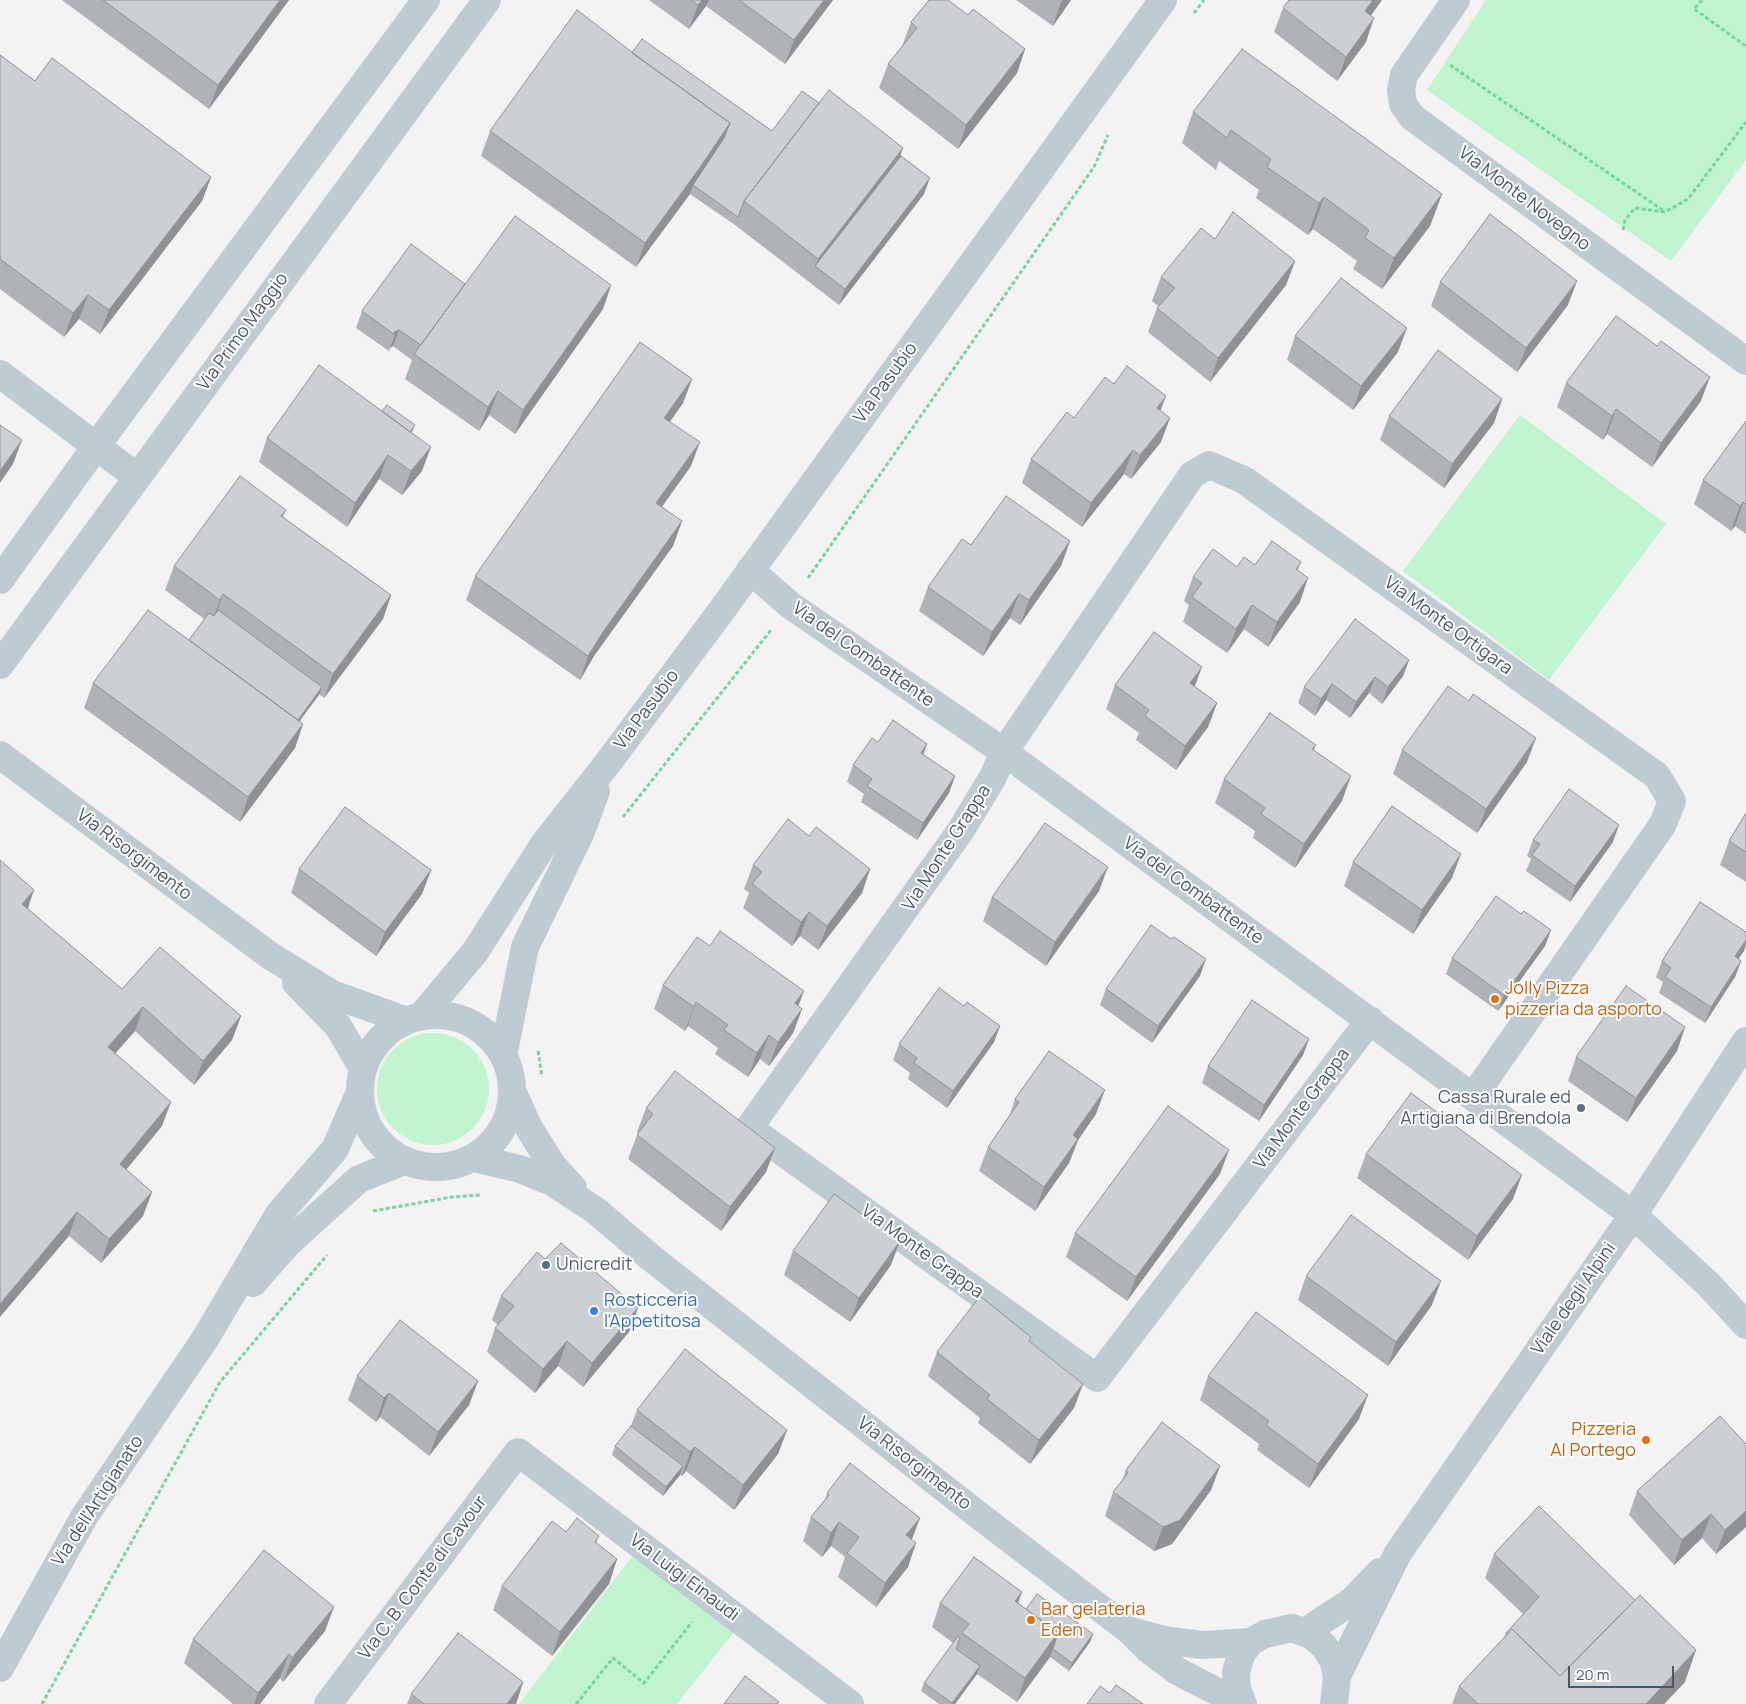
<!DOCTYPE html>
<html>
<head>
<meta charset="utf-8">
<style>
  body { margin:0 }
  #map { position:relative; width:1746px; height:1704px; overflow:hidden; background:#f5f2f3; font-family:Manrope,sans-serif }
  canvas { display:block }
  .scale { position:absolute; left:1568px; top:1666px; width:106px; height:22px; box-sizing:border-box; border:2px solid #485862; border-top:0; padding-left:6px; font-size:15px; line-height:18px; white-space:nowrap; color:#485862; -webkit-text-stroke:4px #fff; paint-order:stroke }
</style>
</head>
<body>
<div id="map">
<canvas width="1746" height="1704"></canvas>
<div class="scale">20 m</div>
</div>
<script>
const c = document.querySelector('canvas').getContext('2d');
c.lineJoin = 'round';
function fillPath(path, color) { c.fillStyle = color; c.fill(path, 'evenodd'); }
const shape = rows => new Path2D(rows.map(r => 'M' + r).join(''));
function stroke(path, color, width, dash) { c.strokeStyle = color; c.lineWidth = width; c.lineCap = dash ? 'butt' : 'round'; c.setLineDash(dash || []); c.stroke(path); }
function write(font, color, halo, rows, align = 'center') {
  c.font = font + ' Manrope,sans-serif'; c.lineWidth = 4; c.setLineDash([]); c.textBaseline = 'middle'; c.strokeStyle = halo; c.fillStyle = color; for (const [text, x, y, turn = 0] of rows) {
    c.save(); c.translate(x, y); c.rotate((+turn || 0) * Math.PI / 180); c.textAlign = isNaN(turn) ? turn : align; if (halo) c.strokeText(text, 0, 0); c.fillText(text, 0, 0); c.restore();
  }
}
fillPath(shape([
  [1486,0,1746,0,1746,160,1671,261,1427,90],
  [1520,415,1666,524,1549,680,1403,571],
  '377 1089a56 56 0 1 1 112 0a56 56 0 1 1-112 0Z',
  [641,1545,742,1622,677,1704,519,1704]
]), '#bff4cf');
stroke(shape([
  [1702,0,1694,9,1746,46],
  [1194,13,1204,0],
  [1450,65,1664,211],
  [1623,230,1625,220,1635,208,1665,212,1688,199,1746,122],
  [808,578,1094,167,1108,135],
  [623,817,771,630],
  [538,1051,542,1077],
  [373,1211,452,1197,480,1195],
  [42,1704,220,1382,327,1255],
  [576,1704,613,1658,644,1683,692,1622]
]), '#73d69d', 3, [4, 2.5]);
stroke(shape([
  [1456,0,1404,75,1401,90,1403,104,1412,117,1746,361],
  [0,374,137,477],
  [750,570,790,605,1004,752,1633,1215,1708,1284,1746,1325],
  [0,580,97,445,426,0],
  [0,665,487,0],
  [0,755,269,955,332,994,404,1020],
  [296,983,338,1026,362,1067],
  [423,1014,475,952,544,844,607,764,722,610,1163,0],
  '360 1091a76 76 0 1 1 152 0a76 76 0 1 1-152 0Z',
  [1370,1020,1097,1378,749,1128,961,830,993,777,1004,752,1192,475,1209,465,1244,480,1657,776,1672,801,1663,824,1473,1097],
  [504,1051,525,947,580,834,596,791],
  [514,1095,529,1128,552,1165,573,1188],
  [474,1158,520,1169,552,1182,595,1210,650,1257,977,1514,1130,1631,1148,1649,1177,1671,1241,1704],
  [253,1283,289,1242,359,1179,404,1161],
  [1131,1631,1164,1640,1202,1645,1250,1642],
  [1305,1632,1352,1601,1380,1572],
  [0,1668,84,1517,205,1339,279,1214,335,1149,359,1094],
  [1337,1676,1398,1553,1633,1215,1746,1041],
  [328,1704,518,1452,850,1704],
  [1243,1704,1237,1689,1236,1672,1241,1655,1250,1642,1265,1634,1292,1628,1311,1635,1324,1646,1333,1660,1337,1676,1334,1704]
]), '#bfcbd3', 28);
fillPath(shape([
  [62,0,289,0,209,109],
  [649,0,833,0,785,64,706,6,689,29],
  [1016,0,1071,0,1053,26],
  [1289,0,1382,0,1371,15,1366,42,1337,81,1274,32,1283,8],
  [911,22,1025,49,1017,73,958,149,879,88,888,64,902,46],
  [632,53,772,131,819,103,901,156,924,194,839,305,735,225,690,194,636,267,481,156,490,131],
  [0,55,35,81,211,177,202,201,100,334,79,319,64,337,0,289],
  [1193,112,1442,194,1430,226,1382,289,1353,269,1357,261,1313,229,1308,235,1256,198,1259,190,1219,161,1216,170,1182,143],
  [1215,239,1295,261,1286,285,1210,382,1148,332,1157,308,1158,306,1152,301,1161,277],
  [1440,282,1568,305,1517,372,1431,306],
  [465,284,611,285,603,309,515,434,489,415,479,431,405,379,412,360,393,346,390,348,389,351,356,328,362,311],
  [1295,336,1398,352,1353,410,1287,360],
  [692,379,683,403,670,422,691,466,662,507,682,521,673,546,594,656,580,680,466,600,475,576],
  [1566,383,1701,401,1652,467,1607,434,1603,440,1557,407],
  [1114,384,1161,411,1161,442,1131,479,1124,474,1082,527,1022,483,1031,459,1074,418],
  [1502,399,1494,423,1444,488,1380,440,1389,416],
  [382,411,415,425,412,433,422,471,402,495,379,479,347,527,259,462,267,438],
  [1746,421,1746,534,1735,526,1731,531,1694,504,1703,480],
  [286,510,283,517,391,595,383,619,324,698,319,694,300,721,303,724,295,748,240,822,84,708,93,683,189,640,204,619,165,590,174,566],
  [1070,541,1061,566,1020,625,1010,618,983,656,919,611,928,587,971,545],
  [1301,562,1298,570,1300,602,1268,647,1244,629,1227,653,1183,622,1189,605,1184,601,1193,577,1237,567],
  [1409,660,1403,676,1382,704,1369,693,1350,718,1326,700,1315,716,1298,703,1304,687],
  [1115,685,1194,687,1217,703,1208,727,1176,770,1136,740,1139,733,1106,709],
  [878,742,927,744,923,755,955,776,949,793,917,840,861,802,864,794,847,782,853,765],
  [1316,745,1314,750,1342,801,1295,868,1253,838,1255,831,1215,803,1224,779],
  [1402,750,1527,762,1477,833,1393,774],
  [1746,813,1746,882,1720,865,1729,841],
  [809,836,870,869,862,893,818,950,800,936,792,946,743,908,749,893,744,889,753,865],
  [1533,840,1613,842,1570,902,1526,871,1531,859,1527,856],
  [1353,862,1452,878,1413,934,1344,886],
  [299,869,431,870,422,894,376,956,291,893],
  [1099,891,1046,966,983,921,992,897],
  [28,909,122,989,241,1016,232,1040,194,1085,135,1031,115,1054,162,1126,126,1170,152,1192,143,1216,101,1263,69,1236],
  [1521,914,1551,930,1545,946,1498,1011,1446,974,1452,958],
  [710,946,802,1009,793,1033,769,1066,760,1059,748,1077,715,1054,718,1048,688,1026,685,1031,654,1009,663,985],
  [1744,951,1738,959,1741,961,1735,977,1705,1023,1659,993,1663,982,1656,977,1662,961],
  [1200,976,1152,1043,1100,1005,1106,989],
  [964,1006,1000,1026,994,1042,947,1108,908,1079,910,1073,893,1060,899,1044],
  [1685,1027,1677,1051,1627,1122,1568,1081,1576,1057],
  [1309,1039,1303,1055,1259,1121,1202,1083,1208,1066],
  [1015,1099,1096,1114,1078,1140,1069,1163,1035,1211,979,1171,988,1147,1009,1117],
  [646,1108,775,1148,766,1172,721,1231,628,1159,637,1135,638,1133,637,1132],
  [1366,1154,1513,1199,1468,1260,1357,1178],
  [1220,1174,1127,1301,1066,1257,1075,1233],
  [793,1251,891,1265,850,1322,784,1275],
  [545,1259,638,1308,629,1332,583,1387,558,1366,535,1393,487,1352,495,1328,498,1325,492,1320,501,1296],
  [1306,1276,1432,1305,1388,1366,1298,1300],
  [937,1352,1083,1384,1074,1408,1030,1464,978,1423,980,1418,928,1376],
  [357,1376,478,1381,469,1405,429,1456,380,1417,376,1422,348,1400],
  [1208,1376,1359,1419,1309,1488,1257,1450,1259,1444,1200,1400],
  [637,1410,787,1430,778,1454,734,1510,686,1471,682,1476,680,1475,663,1496,612,1455,615,1446,631,1426],
  [1746,1444,1746,1527,1716,1554,1702,1538,1674,1565,1629,1515,1637,1491],
  [1220,1466,1211,1490,1172,1544,1154,1551,1105,1516,1113,1492,1122,1481,1126,1470],
  [827,1493,912,1539,908,1567,876,1607,838,1577,845,1557,831,1546,822,1557,803,1541,811,1517,825,1500],
  [566,1532,599,1536,596,1543,617,1559,609,1584,552,1656,493,1610,502,1586],
  [1494,1554,1685,1682,1664,1704,1452,1704,1459,1686,1504,1638,1506,1633,1523,1614,1485,1578],
  [1022,1592,1018,1603,1026,1609,1093,1634,1090,1642,1069,1671,1050,1657,1017,1702,977,1674,955,1704,939,1704,921,1691,924,1683,953,1643,932,1627,940,1603],
  [325,1631,283,1682,280,1678,260,1704,233,1704,184,1663,193,1639],
  [523,1682,516,1704,407,1704,411,1694]
]), '#afb3b7');
fillPath(shape([
  [280,0,289,0,209,109,218,85],
  [702,0,709,0,706,6,689,29,698,5],
  [824,0,833,0,785,64,794,40],
  [1063,0,1071,0,1053,26,1061,2],
  [1373,0,1382,0,1357,35,1365,11],
  [1374,18,1366,42,1337,81,1346,57],
  [1025,49,1017,73,958,149,966,125],
  [730,123,721,147,693,185,690,194,636,267,645,243],
  [903,148,895,172,815,266,818,259],
  [211,177,202,201,100,334,109,310],
  [930,178,924,194,839,305,845,289],
  [1442,194,1430,226,1382,289,1394,258],
  [1324,197,1313,229,1308,235,1319,203],
  [1295,261,1286,285,1210,382,1218,358],
  [1577,281,1568,305,1517,372,1526,348],
  [611,285,603,309,515,434,523,410],
  [88,295,79,319,64,337,73,313],
  [1407,328,1398,352,1353,410,1361,386],
  [399,330,393,346,390,348,395,335,394,332],
  [1710,377,1701,401,1652,467,1661,443],
  [692,379,683,403,655,442,664,418],
  [498,391,489,415,479,431,488,407],
  [1166,396,1157,420,1157,408],
  [1502,399,1494,423,1444,488,1452,464],
  [1616,409,1607,434,1603,440,1612,416],
  [1170,418,1161,442,1131,479,1140,455],
  [22,440,13,464,0,483,0,471],
  [700,442,691,466,647,527,656,503],
  [431,447,422,471,402,495,411,471],
  [1133,450,1124,474,1082,527,1091,503],
  [388,455,379,479,347,527,355,503],
  [1743,502,1735,526,1731,531,1740,506],
  [682,521,673,546,594,656,580,680,588,656,603,632],
  [1070,541,1061,566,1020,625,1029,600],
  [1308,578,1300,602,1268,647,1277,622],
  [223,594,215,619,211,624,220,600],
  [1019,594,1010,618,983,656,992,632],
  [391,595,383,619,324,698,333,674],
  [1252,605,1244,629,1227,653,1236,629],
  [1409,660,1403,676,1382,704,1388,687],
  [1202,667,1193,691,1190,683],
  [1375,677,1369,693,1350,718,1356,702],
  [1332,684,1326,700,1315,716,1321,699],
  [322,687,319,695,285,740,288,732],
  [1217,703,1208,727,1176,770,1185,746],
  [303,724,295,748,240,822,248,797],
  [1536,738,1527,762,1477,833,1486,809],
  [927,744,921,761,921,753],
  [955,776,949,793,917,840,923,823],
  [1351,776,1342,801,1295,868,1304,844],
  [1619,825,1613,842,1570,902,1575,886],
  [1461,854,1452,878,1413,934,1422,910],
  [1108,867,1099,891,1046,966,1055,942],
  [870,869,862,893,818,950,827,926],
  [431,870,422,894,376,956,385,932],
  [34,890,26,914,22,904],
  [809,912,800,936,792,946,801,922],
  [1551,930,1545,946,1498,1011,1504,995],
  [1746,940,1746,945,1744,951,1729,973,1735,956],
  [1206,959,1200,976,1152,1043,1158,1026],
  [1741,961,1735,977,1705,1023,1711,1007],
  [804,991,795,1015,795,1003],
  [696,1002,688,1026,685,1031,694,1007],
  [143,1007,135,1031,99,1071,108,1047],
  [802,1009,793,1033,769,1066,778,1042],
  [241,1016,232,1040,194,1085,203,1061],
  [1000,1026,994,1042,947,1108,953,1091],
  [1685,1027,1677,1051,1627,1122,1636,1098],
  [769,1035,760,1059,748,1077,757,1053],
  [1309,1039,1303,1055,1259,1121,1264,1105],
  [1105,1090,1096,1114,1078,1140,1069,1163,1035,1211,1044,1187,1073,1135],
  [171,1102,162,1126,111,1188,120,1164],
  [775,1148,766,1172,721,1231,730,1207],
  [1229,1150,1220,1174,1127,1301,1136,1277],
  [1522,1175,1513,1199,1468,1260,1477,1236],
  [152,1192,143,1216,101,1263,109,1239],
  [77,1212,69,1236,0,1317,0,1304],
  [900,1241,891,1265,850,1322,859,1298],
  [1441,1281,1432,1305,1388,1366,1396,1342],
  [638,1308,629,1332,583,1387,592,1363],
  [567,1341,558,1366,535,1393,543,1369],
  [478,1381,469,1405,429,1456,438,1432],
  [1083,1384,1074,1408,1030,1464,1039,1440],
  [389,1393,380,1417,376,1422,384,1398],
  [1368,1395,1359,1419,1309,1488,1318,1464],
  [787,1430,778,1454,734,1510,743,1485],
  [695,1447,686,1471,682,1476,690,1452],
  [683,1466,680,1475,663,1496,666,1487],
  [1220,1466,1211,1490,1172,1544,1154,1551,1163,1527],
  [1746,1511,1746,1527,1716,1554,1725,1530],
  [1711,1514,1702,1538,1674,1565,1682,1540],
  [920,1518,911,1542,906,1535],
  [839,1522,831,1546,822,1557,831,1533],
  [916,1543,908,1567,876,1607,885,1583],
  [617,1559,609,1584,552,1656,560,1632],
  [1022,1592,1013,1616,1015,1601],
  [334,1607,325,1631,283,1682,292,1658],
  [1058,1633,1050,1657,1017,1702,1025,1678],
  [1093,1634,1090,1642,1069,1671,1072,1663],
  [1696,1650,1685,1682,1664,1704,1646,1704],
  [289,1654,280,1678,260,1704,254,1704,258,1693],
  [980,1666,977,1674,955,1704,952,1704],
  [523,1682,516,1704,507,1704]
]), '#8f9295');
const building = shape([
  [103,0,280,0,218,85,103,0],
  [691,0,702,0,698,5,691,0],
  [739,0,824,0,794,40,739,0],
  [929,0,948,0,968,15,973,9,1025,49,966,125,888,64,917,28,911,22,929,0],
  [1289,0,1373,0,1365,11,1374,18,1346,57,1283,8,1289,0],
  [577,10,645,62,730,123,699,169,645,243,490,131,577,10],
  [642,39,772,131,802,91,819,103,744,201,738,217,693,185,724,138,730,123,632,53,642,39],
  [1242,49,1442,194,1394,258,1365,238,1369,230,1324,197,1319,203,1267,167,1271,159,1231,130,1227,138,1193,112,1242,49],
  [0,55,35,81,52,58,211,177,109,310,88,295,73,313,0,259,0,55],
  [829,90,903,148,818,259,744,201,829,90],
  [901,156,930,178,845,289,815,266,901,156],
  [1233,212,1295,261,1218,358,1157,308,1175,288,1161,277,1201,228,1215,239,1233,212],
  [1490,214,1577,281,1526,348,1440,282,1490,214],
  [515,216,611,285,523,410,498,391,488,407,414,354,515,216],
  [411,244,465,284,421,345,399,330,394,332,395,335,362,311,411,244],
  [1341,278,1407,328,1361,386,1295,336,1341,278],
  [1616,316,1657,346,1661,341,1710,377,1661,443,1616,409,1612,416,1566,383,1616,316],
  [640,342,692,379,664,418,700,442,656,503,682,521,603,632,588,656,475,576,640,342],
  [1438,350,1502,399,1452,464,1389,416,1438,350],
  [319,365,431,447,411,471,388,455,355,503,267,438,319,365],
  [1127,366,1166,396,1157,408,1170,418,1140,455,1133,450,1091,503,1031,459,1067,412,1074,418,1105,377,1114,384,1127,366],
  [387,405,415,425,410,432,382,411,387,405],
  [1746,421,1746,504,1743,502,1740,506,1703,480,1746,421],
  [0,425,22,440,0,471,0,425],
  [240,476,286,510,281,516,391,595,333,674,223,594,220,600,174,566,240,476],
  [1006,496,1070,541,1029,600,1019,594,992,632,928,587,962,539,971,545,1006,496],
  [1272,541,1301,562,1296,569,1308,578,1277,622,1252,605,1236,629,1192,597,1202,583,1193,577,1213,549,1237,567,1244,557,1255,565,1272,541],
  [148,610,303,724,248,797,93,683,148,610],
  [218,610,322,687,298,720,189,640,209,613,214,616,218,610],
  [1355,619,1409,660,1388,687,1375,677,1356,702,1332,684,1321,699,1304,687,1355,619],
  [1154,632,1202,667,1190,683,1217,703,1185,746,1145,716,1149,710,1115,685,1154,632],
  [1448,686,1469,701,1473,694,1536,738,1486,809,1402,750,1448,686],
  [1270,713,1316,745,1312,749,1351,776,1304,844,1261,814,1265,808,1224,779,1270,713],
  [893,720,927,744,921,753,955,776,923,823,867,786,872,779,853,765,872,738,878,742,893,720],
  [1569,789,1619,825,1575,886,1532,855,1540,844,1533,840,1569,789],
  [1392,806,1461,854,1422,910,1353,862,1392,806],
  [345,807,431,870,385,932,299,869,345,807],
  [1746,813,1746,852,1729,841,1746,813],
  [788,819,809,836,816,827,870,869,827,926,809,912,801,922,752,884,762,872,753,865,788,819],
  [1045,823,1108,867,1055,942,992,897,1045,823],
  [0,860,34,890,22,904,122,989,160,947,241,1016,203,1061,143,1007,108,1047,171,1102,120,1164,152,1192,109,1239,77,1212,0,1304,0,860],
  [1496,896,1521,914,1524,911,1551,930,1504,995,1452,958,1496,896],
  [1700,902,1746,932,1746,940,1735,956,1741,961,1711,1007,1665,977,1671,968,1662,961,1700,902],
  [1151,925,1171,939,1174,937,1206,959,1158,1026,1106,989,1151,925],
  [720,931,804,991,795,1003,802,1009,778,1042,769,1035,757,1053,724,1030,728,1025,696,1002,694,1007,663,985,697,937,710,946,720,931],
  [1626,986,1685,1027,1636,1098,1576,1057,1626,986],
  [939,988,964,1006,967,1002,1000,1026,953,1091,914,1063,917,1058,899,1044,939,988],
  [1252,1000,1309,1039,1264,1105,1208,1066,1252,1000],
  [1049,1051,1105,1090,1073,1135,1078,1139,1044,1187,988,1147,1019,1102,1015,1099,1049,1051],
  [675,1071,775,1148,730,1207,637,1135,653,1114,646,1108,675,1071],
  [1411,1093,1522,1175,1477,1236,1366,1154,1411,1093],
  [1168,1106,1229,1150,1136,1277,1075,1233,1168,1106],
  [834,1194,900,1241,859,1298,793,1251,834,1194],
  [1351,1215,1441,1281,1396,1342,1306,1276,1351,1215],
  [561,1243,638,1308,592,1363,567,1341,543,1369,495,1328,514,1306,501,1296,537,1252,545,1259,561,1243],
  [980,1296,1031,1337,1029,1341,1083,1384,1039,1440,987,1399,990,1395,937,1352,980,1296],
  [1256,1312,1368,1395,1318,1464,1266,1425,1269,1421,1208,1376,1256,1312],
  [400,1320,478,1381,438,1432,389,1393,384,1398,357,1376,400,1320],
  [685,1349,787,1430,743,1485,695,1447,690,1452,637,1410,685,1349],
  [1720,1416,1746,1444,1746,1511,1725,1530,1711,1514,1682,1540,1637,1491,1720,1416],
  [1162,1422,1220,1466,1180,1520,1163,1527,1113,1492,1128,1473,1126,1470,1162,1422],
  [631,1426,683,1466,666,1487,615,1446,631,1426],
  [850,1463,920,1518,906,1535,916,1543,885,1583,847,1553,859,1537,839,1522,831,1533,811,1517,829,1495,827,1493,850,1463],
  [1539,1506,1635,1600,1560,1676,1512,1629,1507,1634,1506,1633,1539,1597,1494,1554,1539,1506],
  [577,1518,599,1536,595,1542,617,1559,560,1632,502,1586,552,1521,566,1532,577,1518],
  [264,1550,334,1607,292,1658,289,1654,258,1693,193,1639,264,1550],
  [974,1557,1022,1592,1015,1601,1058,1633,1025,1678,962,1633,969,1624,940,1603,974,1557],
  [1037,1594,1093,1634,1072,1663,1053,1649,1058,1633,1026,1609,1037,1594],
  [1640,1595,1696,1650,1646,1704,1478,1704,1459,1686,1512,1629,1560,1676,1640,1595],
  [458,1633,523,1682,507,1704,424,1704,411,1694,458,1633],
  [958,1636,960,1638,956,1649,980,1666,952,1703,924,1683,958,1636],
  [745,1676,779,1702,777,1704,724,1704,745,1676],
  [1116,1685,1143,1704,1087,1704,1100,1686,1110,1693,1116,1685]
]);
fillPath(building, '#ccd0d5');
stroke(building, '#8f9295', 1);
for (const [x, y, r, color] of [
  [1495,999,5,"#e8710a"],
  [1581,1108,5,"#5c6f8a"],
  [546,1265,5,"#5c6f8a"],
  [594,1311,5,"#3f7fe0"],
  [1646,1440,5,"#e8710a"],
  [1031,1620,5,"#e8710a"]
]) { const dot = new Path2D(); dot.arc(x, y, r, 0, 2 * Math.PI); c.fillStyle = color; c.fill(dot); stroke(dot, '#fff', 2); }
write('18px', '#485862', '#fff', [
  ["Via Monte Novegno",1524,199,37],
  ["Via Primo Maggio",243,332,-54],
  ["Via Pasubio",886,383,-54],
  ["Via Monte Ortigara",1448,626,36],
  ["Via del Combattente",863,655,35],
  ["Via Pasubio",647,710,-53],
  ["Via Monte Grappa",947,848,-57],
  ["Via Risorgimento",134,855,37],
  ["Via del Combattente",1193,891,36],
  ["Via Monte Grappa",1302,1109,-53],
  ["Via Monte Grappa",922,1252,36],
  ["Viale degli Alpini",1574,1299,-55],
  ["Via Risorgimento",914,1464,38],
  ["Via dell'Artigianato",98,1501,-57],
  ["Via C. B. Conte di Cavour",423,1578,-53],
  ["Via Luigi Einaudi",684,1578,37]
]);
write('18px', '#c56008', '#fff', [
  ["Jolly Pizza",1505,989],
  ["pizzeria da asporto",1505,1010],
  ["Pizzeria",1636,1430,"right"],
  ["Al Portego",1636,1451,"right"],
  ["Bar gelateria",1041,1610],
  ["Eden",1041,1631]
], 'left');
write('18px', '#4e5e75', '#fff', [
  ["Cassa Rurale ed",1571,1098],
  ["Artigiana di Brendola",1571,1119],
  ["Unicredit",556,1265,"left"]
], 'right');
write('18px', '#366cbe', '#fff', [
  ["Rosticceria",604,1301],
  ["l'Appetitosa",604,1322]
], 'left');
</script>
</body>
</html>
